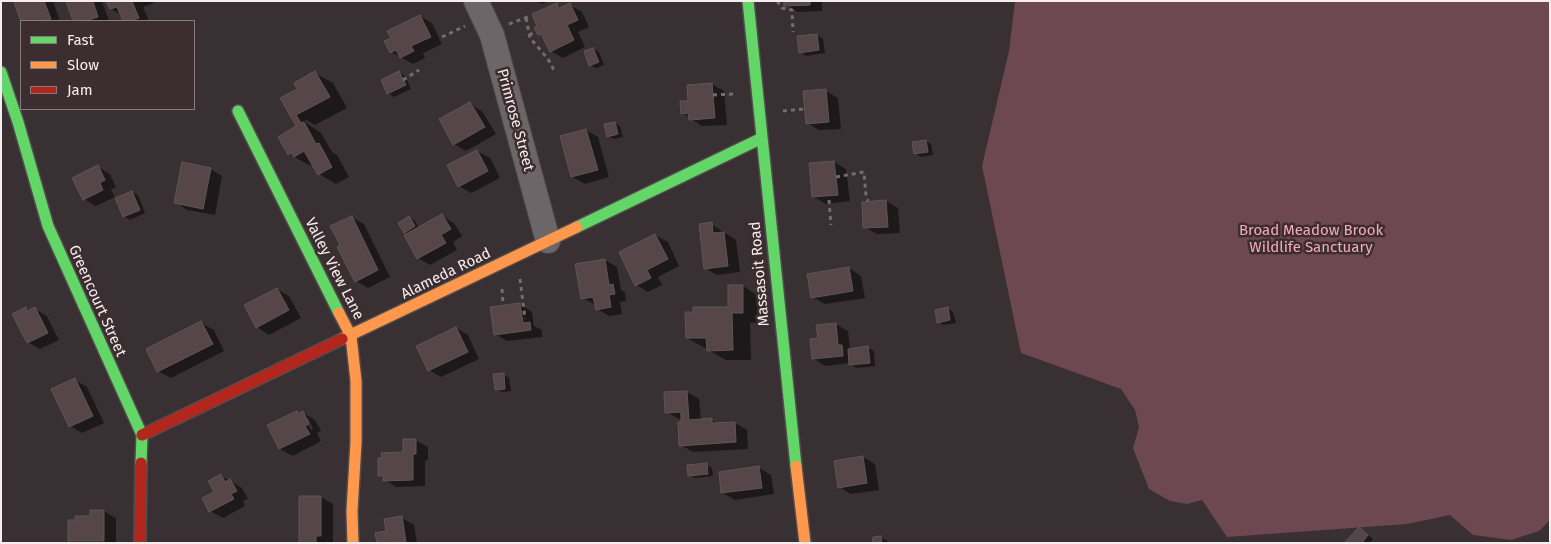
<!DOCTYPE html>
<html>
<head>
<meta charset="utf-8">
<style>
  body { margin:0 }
  #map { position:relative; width:1551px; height:544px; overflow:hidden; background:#383032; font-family:"Fira Sans",sans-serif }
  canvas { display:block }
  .frame { position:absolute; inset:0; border:2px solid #f7edef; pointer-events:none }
  .legend { position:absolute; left:20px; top:20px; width:175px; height:90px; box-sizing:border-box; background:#3c2d31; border:1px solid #877a7d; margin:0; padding:6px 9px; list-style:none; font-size:15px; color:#f7edef }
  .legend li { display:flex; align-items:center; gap:10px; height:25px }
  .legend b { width:25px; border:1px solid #877a7d }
</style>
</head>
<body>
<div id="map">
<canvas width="1551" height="544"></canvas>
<div class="frame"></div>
<ul class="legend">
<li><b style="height:6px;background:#63d668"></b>Fast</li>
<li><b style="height:6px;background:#ff974d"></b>Slow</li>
<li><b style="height:6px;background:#b3261e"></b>Jam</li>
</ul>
</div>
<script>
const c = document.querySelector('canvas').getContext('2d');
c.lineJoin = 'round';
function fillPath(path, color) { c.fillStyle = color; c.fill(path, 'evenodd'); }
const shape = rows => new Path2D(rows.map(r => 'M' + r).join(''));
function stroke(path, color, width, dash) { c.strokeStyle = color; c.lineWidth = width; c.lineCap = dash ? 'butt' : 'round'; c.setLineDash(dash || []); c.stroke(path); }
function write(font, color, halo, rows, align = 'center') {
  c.font = font + ' "Fira Sans",sans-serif'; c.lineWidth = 5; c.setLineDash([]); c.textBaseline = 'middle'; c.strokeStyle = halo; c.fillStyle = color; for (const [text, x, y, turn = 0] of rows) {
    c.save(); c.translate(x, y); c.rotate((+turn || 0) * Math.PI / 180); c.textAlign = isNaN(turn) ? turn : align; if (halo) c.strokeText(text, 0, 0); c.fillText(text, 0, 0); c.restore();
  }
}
fillPath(shape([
  [1015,1,1550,1,1550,520,1539,531,1511,540,1473,535,1450,515,1407,524,1227,537,1202,500,1187,504,1170,501,1149,489,1133,448,1139,427,1135,410,1121,389,1021,353,982,166,1009,51]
]), '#6d4851');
fillPath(shape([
  [20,1,53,1,60,21,22,21],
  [68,1,102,1,109,21,75,21],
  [108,1,153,1,154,3,143,7,149,21,124,21,121,15,111,9],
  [536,1,548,1,542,4],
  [785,1,822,1,822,11,798,12,786,5],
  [557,4,563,8,570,5,582,12,589,27,578,32,585,47,563,58,551,51,545,38,539,34,539,27],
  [420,16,432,23,442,44,423,53,425,58,413,64,391,52,393,38],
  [817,35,823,39,825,53,806,56,800,52],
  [593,49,599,52,604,65,596,68,590,65],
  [399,72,405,76,411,89,394,97,388,93],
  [315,73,333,83,347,108,315,125,305,119,305,122,321,133,332,152,337,155,349,177,336,184,319,174,314,166,307,164,289,154,298,127,282,98,298,89],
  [712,84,724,91,727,125,702,126,682,113,689,102,688,86],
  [826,91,838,98,841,129,819,130,807,123],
  [470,104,482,111,496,134,466,151,454,144],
  [614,123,620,126,623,137,614,139,608,136],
  [586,130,598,137,609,177,585,184,572,177],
  [926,141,931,144,933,155,921,157,915,153],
  [477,151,490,158,500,178,471,193,459,186],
  [834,162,846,169,850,201,826,204,814,197],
  [98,167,110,174,116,187,111,190,115,197,96,206,84,199],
  [210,169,222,176,215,215,187,210,175,202],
  [132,192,138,195,145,213,130,220,124,216],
  [886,201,898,208,900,233,877,234,865,227,863,203],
  [442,216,454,223,462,236,453,242,457,250,430,265,418,258,409,234,405,232,409,218,415,221,419,228],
  [352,217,364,224,390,277,368,288,356,281,341,246],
  [711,224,736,240,740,272,717,275,705,268],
  [655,235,668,242,679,266,658,277,662,285,648,292,636,285],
  [605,260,617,267,621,290,625,292,626,301,620,302,622,314,609,316,597,309,596,305,582,298],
  [849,268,861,276,865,298,825,304,812,297],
  [743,286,760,297,761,322,750,323,751,360,726,360,708,350,708,348,705,348,687,338,730,308],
  [277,289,289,296,301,318,269,335,257,327,246,306],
  [520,304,532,312,534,326,542,330,542,337,507,341,495,334],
  [26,308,30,311,35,309,47,316,59,340,40,349,28,342],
  [947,308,953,312,956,323,944,325,938,322],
  [201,323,214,330,224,351,171,378,158,371],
  [836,324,848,331,850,350,868,348,874,351,875,366,856,368,850,363,825,366,813,358,819,339],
  [456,328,468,335,479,359,441,377,429,370],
  [503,374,509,378,511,391,502,392,496,389],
  [75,380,87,387,104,423,82,433,70,426],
  [687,392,699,399,701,420,712,420,719,424,735,423,747,430,748,449,693,452,681,445,682,419,679,419,667,412,665,393],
  [296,412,300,414,303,413,315,420,321,431,317,433,321,441,293,456,280,449,269,426],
  [305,418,308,418,313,429,311,430],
  [415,440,428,447,428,460,425,461,425,486,396,487,380,476,404,453],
  [863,457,875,464,879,490,851,494,839,487],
  [706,464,712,468,713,476,695,478,690,475],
  [759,468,771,475,774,494,735,500,723,493],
  [221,476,242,488,248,499,243,501,245,506,223,518,210,511],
  [321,497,333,504,333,542,300,543],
  [103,511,116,518,116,543,74,543,69,540,77,521,91,517],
  [402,518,414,525,417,543,378,543],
  [1359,528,1373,539,1370,543,1346,543],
  [881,537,890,543,875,543]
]), '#0007');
const building = shape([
  [17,1,44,1,51,19,45,21,21,22,14,2,17,1],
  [66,1,93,1,98,17,85,21,73,21,66,1],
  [106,1,132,1,139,18,131,21,123,21,117,7,110,9,106,1],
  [784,1,810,1,810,5,784,6,784,1],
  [557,3,559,8,570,3,578,20,567,25,574,40,550,52,541,34,538,35,534,28,537,26,532,14,557,3],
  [420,15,431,37,411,46,414,51,400,58,396,50,390,53,384,41,391,38,387,31,420,15],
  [817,34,819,50,799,53,797,36,817,34],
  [593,48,599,62,589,66,584,51,593,48],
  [315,71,330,97,296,115,301,123,304,122,316,144,319,143,332,167,318,175,304,151,294,157,291,153,288,155,278,137,296,126,280,98,297,89,294,83,315,71],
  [399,71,406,85,387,94,381,80,399,71],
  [712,83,715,118,689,120,688,113,681,114,680,101,688,101,687,85,712,83],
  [826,89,829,122,806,124,803,91,826,89],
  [470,102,485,127,453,145,439,119,470,102],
  [615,122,618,134,607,137,604,124,615,122],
  [586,129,598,170,571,177,560,136,586,129],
  [926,140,928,152,914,154,912,142,926,140],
  [477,150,488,171,458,187,447,165,477,150],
  [834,161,838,195,812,197,809,163,834,161],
  [182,162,211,168,203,209,174,203,182,162],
  [98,165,105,180,100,183,103,190,83,200,72,178,98,165],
  [132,191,140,210,123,217,115,198,132,191],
  [886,200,888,227,863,228,862,202,886,200],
  [442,214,451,229,441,235,446,243,417,259,404,235,442,214],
  [352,216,378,270,355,282,337,247,340,245,330,226,352,216],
  [409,216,415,226,404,233,398,223,409,216],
  [712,222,713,233,724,232,728,266,704,269,699,224,712,222],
  [655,234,668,259,647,270,651,278,635,286,619,252,655,234],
  [605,259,609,285,613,284,615,294,609,295,611,307,596,310,593,297,581,299,575,264,605,259],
  [849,267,853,291,811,298,807,274,849,267],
  [728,285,743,285,743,313,732,313,733,350,707,351,706,338,686,338,685,312,693,312,693,307,728,307,728,285],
  [277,288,289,310,256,328,244,305,277,288],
  [520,303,523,323,530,322,531,330,494,335,490,307,520,303],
  [26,307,27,311,35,307,48,333,27,343,12,314,26,307],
  [948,307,950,320,937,323,935,310,948,307],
  [201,321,213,344,157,372,146,349,201,321],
  [836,323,838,345,842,345,843,356,812,359,810,339,818,338,816,325,836,323],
  [456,327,468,352,428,371,416,346,456,327],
  [868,346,870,363,849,365,848,349,868,346],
  [504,373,505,389,495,390,493,374,504,373],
  [75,378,93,416,69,427,51,389,75,378],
  [687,391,689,420,712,418,712,423,735,422,736,442,679,446,678,422,681,422,681,412,665,413,664,392,687,391],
  [297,411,298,414,303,411,309,424,305,426,310,434,279,449,267,425,297,411],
  [403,439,416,439,416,454,413,454,413,480,383,481,383,476,378,476,378,458,382,458,381,453,403,452,403,439],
  [863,456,867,483,838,488,834,461,863,456],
  [707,463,708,474,688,476,687,465,707,463],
  [759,466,762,488,721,493,719,472,759,466],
  [221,474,225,482,230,479,237,491,231,494,234,499,209,512,202,498,214,492,208,481,221,474],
  [299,496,321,496,321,536,316,536,316,543,299,543,299,496],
  [90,510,104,510,104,541,68,541,68,520,75,520,75,516,90,516,90,510],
  [402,516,406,542,377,543,375,533,386,531,384,519,402,516],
  [1359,527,1368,535,1362,543,1344,543,1359,527],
  [881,536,882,543,872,543,873,537,881,536]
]);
fillPath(building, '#56464a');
stroke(building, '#5d5658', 1);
const street = shape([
  [476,1,492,35,548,241]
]);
const fast = shape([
  [748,1,796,466],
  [1,72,18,122,48,226,142,435,141,463],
  [238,111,339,313],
  [577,227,762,138]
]);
const slow = shape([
  [339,313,351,336,356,381,356,442,352,511,353,543],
  [342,339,577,227],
  [796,466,805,543]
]);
const jam = shape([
  [142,435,342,339],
  [140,543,141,463]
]);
stroke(street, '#534c4d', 26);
stroke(fast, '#534c4d', 14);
stroke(slow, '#534c4d', 14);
stroke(jam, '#534c4d', 14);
stroke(shape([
  [777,1,782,8,792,10,793,32],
  [526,18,530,38,548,59,555,72],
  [509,24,530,16],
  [529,35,536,32],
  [442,37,465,26],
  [403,80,419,70],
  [713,95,734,94],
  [783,111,804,109],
  [836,177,864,172,866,196,868,201],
  [829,200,831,225],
  [520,279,525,319],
  [502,289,503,305]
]), '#736d6e', 3, [4, 4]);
stroke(street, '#6c6668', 24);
stroke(fast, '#63d668', 11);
stroke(slow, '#ff974d', 11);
stroke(jam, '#b3261e', 11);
write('15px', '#f7edef', '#3c2d31', [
  ["Primrose Street",515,120,75],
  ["Valley View Lane",334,269,63],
  ["Alameda Road",446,274,-26],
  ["Massasoit Road",760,274,-95],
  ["Greencourt Street",97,301,66]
]);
write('15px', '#f6a9bc', '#3c2d31', [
  ["Broad Meadow Brook",1311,231],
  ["Wildlife Sanctuary",1311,248]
]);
</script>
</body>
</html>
